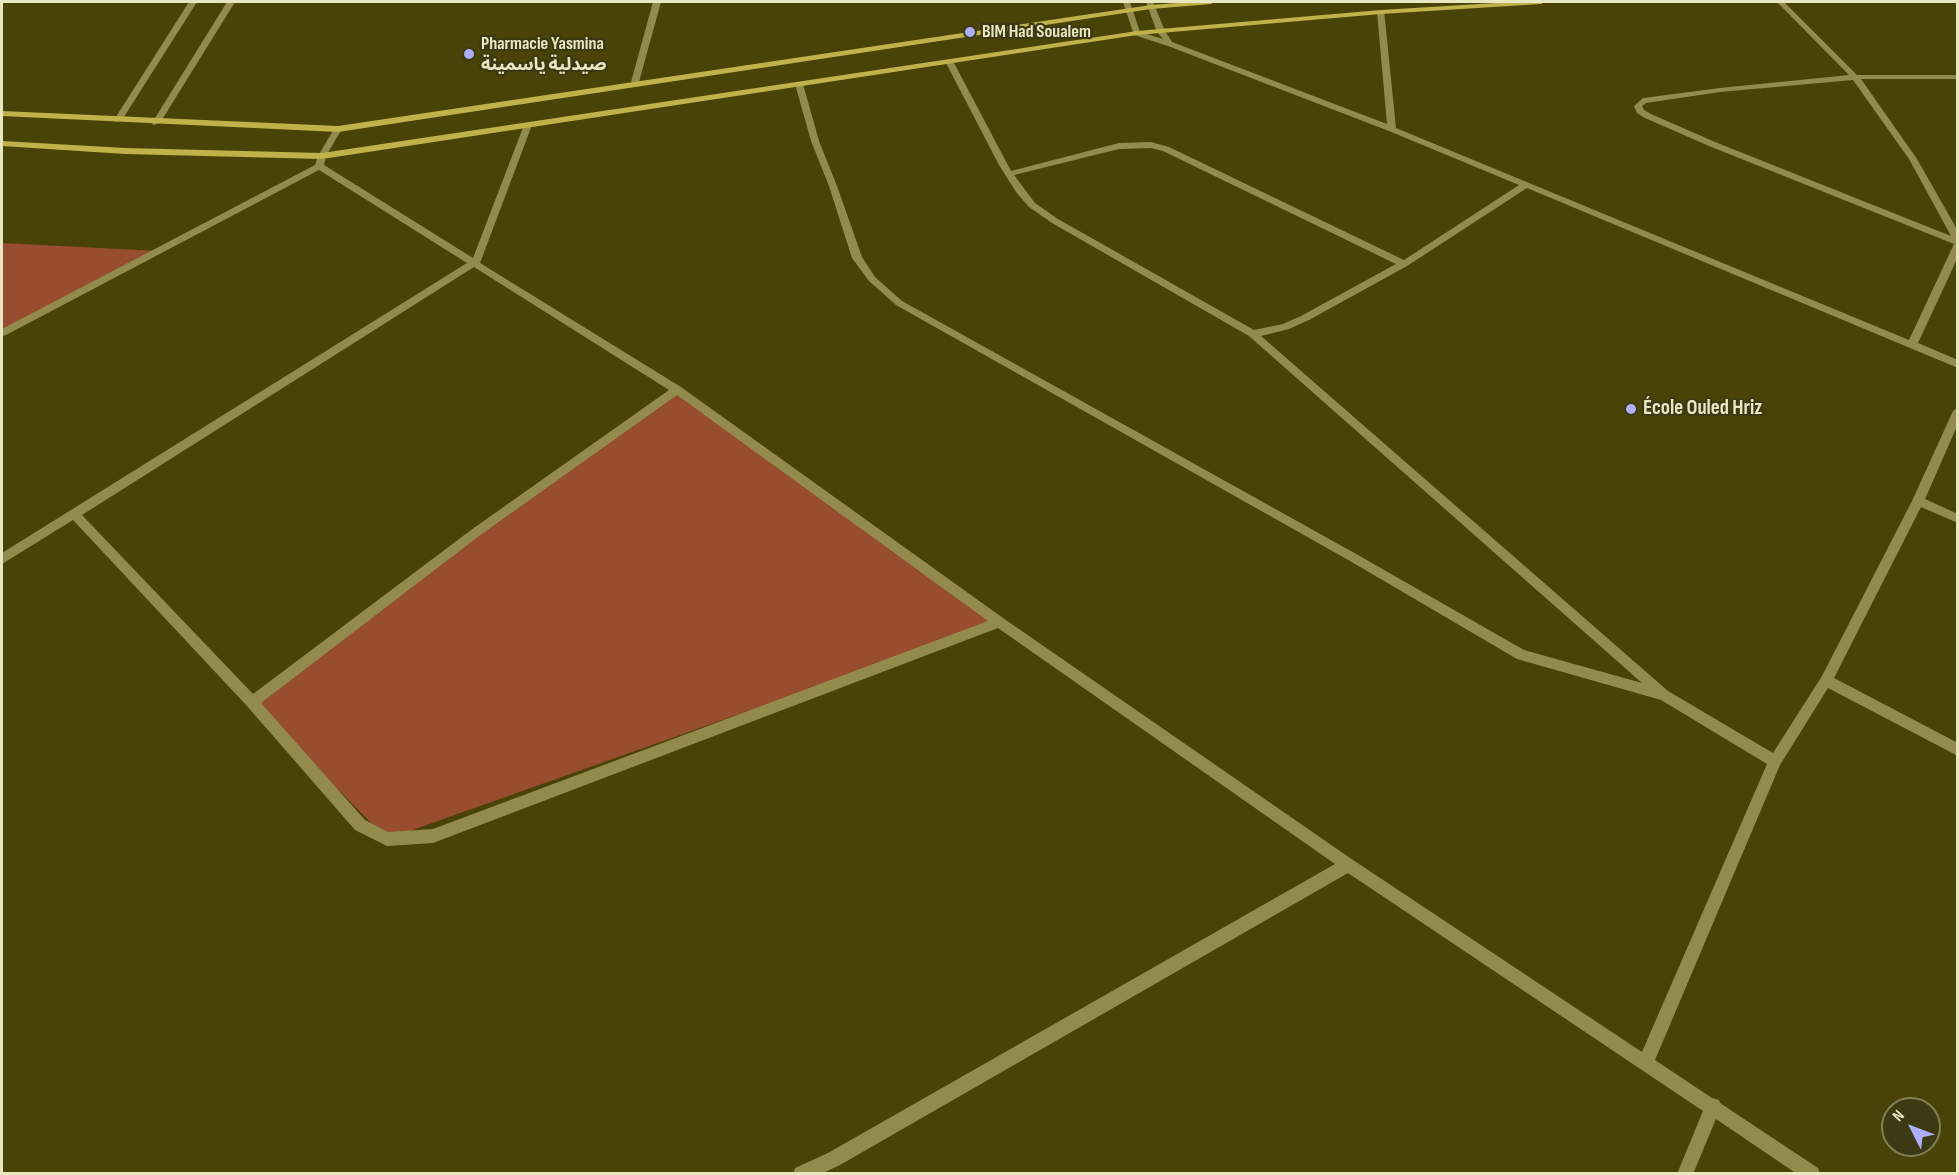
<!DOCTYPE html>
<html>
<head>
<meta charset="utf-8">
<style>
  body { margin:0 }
  #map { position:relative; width:1959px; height:1175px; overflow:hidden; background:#4a4307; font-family:"Sofia Sans Condensed",sans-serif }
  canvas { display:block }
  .frame { position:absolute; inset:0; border:3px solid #e9e6c2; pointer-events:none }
  .north { position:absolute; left:1881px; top:1097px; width:60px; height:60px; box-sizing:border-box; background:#3d3912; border:2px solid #827e58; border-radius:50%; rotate:312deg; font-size:16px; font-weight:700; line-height:24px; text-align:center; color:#e9e6c2 }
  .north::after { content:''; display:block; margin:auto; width:21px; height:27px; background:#adaffb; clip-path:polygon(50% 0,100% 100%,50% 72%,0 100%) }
</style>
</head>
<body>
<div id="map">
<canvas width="1959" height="1175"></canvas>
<div class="frame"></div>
<div class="north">N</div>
</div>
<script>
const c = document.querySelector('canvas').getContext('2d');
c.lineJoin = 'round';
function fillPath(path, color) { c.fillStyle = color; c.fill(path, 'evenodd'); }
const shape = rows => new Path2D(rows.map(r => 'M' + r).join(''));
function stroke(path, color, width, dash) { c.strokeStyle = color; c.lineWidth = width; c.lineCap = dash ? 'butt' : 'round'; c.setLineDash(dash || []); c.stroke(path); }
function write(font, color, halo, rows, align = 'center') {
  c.font = font + ' "Sofia Sans Condensed","Noto Sans Arabic",sans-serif'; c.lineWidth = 4.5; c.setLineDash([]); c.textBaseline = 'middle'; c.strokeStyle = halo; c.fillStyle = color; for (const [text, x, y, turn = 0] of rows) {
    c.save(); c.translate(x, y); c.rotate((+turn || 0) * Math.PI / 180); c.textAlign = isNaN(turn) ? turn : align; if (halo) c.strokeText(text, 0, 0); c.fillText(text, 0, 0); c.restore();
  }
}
fillPath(shape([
  [2,243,158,251,2,333],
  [677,390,999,622,387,839,252,702]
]), '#974d2e');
fillPath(shape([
  [189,2,197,2,122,120,115,122,114,120,189,2],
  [227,2,235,2,160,123,153,125,152,123,227,2],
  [653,2,661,2,639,82,635,84,631,82,653,2],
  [1123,2,1130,2,1140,32,1163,39,1157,32,1146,2,1153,2,1165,31,1172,42,1387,124,1377,12,1384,10,1396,128,1909,340,1954,244,1709,146,1645,118,1637,113,1634,106,1643,98,1720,88,1849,75,1777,2,1784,2,1857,75,1958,75,1958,79,1861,79,1917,159,1958,231,1958,257,1918,343,1958,360,1958,368,1527,188,1407,266,1309,320,1289,329,1261,336,1668,691,1773,753,1822,676,1912,501,1953,411,1958,407,1958,424,1925,499,1958,514,1958,523,1921,507,1834,678,1958,743,1958,756,1828,688,1780,765,1655,1060,1712,1098,1719,1100,1720,1103,1818,1168,1820,1174,1797,1174,1716,1119,1693,1174,1677,1174,1703,1111,1348,873,840,1165,821,1174,793,1174,795,1168,828,1153,1335,864,998,628,433,843,387,846,355,830,247,706,73,520,2,564,2,553,467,263,319,170,6,335,2,336,2,329,315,165,318,156,334,129,338,126,342,129,326,156,324,165,473,258,524,125,531,123,532,125,480,263,681,387,1003,618,1353,860,1642,1052,1767,764,1661,700,1517,659,1350,561,896,305,869,281,852,258,829,186,811,141,795,84,796,82,803,84,819,141,837,186,862,257,875,277,902,301,1358,555,1524,650,1642,683,1249,336,1052,223,1029,207,1016,192,999,165,945,61,949,59,953,61,1011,171,1119,143,1151,142,1169,147,1404,260,1519,185,1389,131,1168,46,1134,35,1123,2],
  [1853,80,1909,159,1951,236,1715,142,1651,114,1644,110,1642,106,1646,103,1720,92,1853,80],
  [1151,148,1163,151,1396,264,1301,316,1283,324,1254,330,1058,219,1035,203,1014,175,1119,149,1151,148],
  [474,267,669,390,471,530,253,694,82,515,474,267],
  [677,395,988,621,433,829,388,832,365,820,261,703,479,536,677,395]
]), '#928b4d');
fillPath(shape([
  [1190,2,1215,2,1211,4,1151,9,338,132,2,116,2,111,338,126,1151,5,1190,2],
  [1512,2,1545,2,1541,4,1381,14,1137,35,322,159,125,154,2,146,2,141,125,148,322,153,1137,31,1381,10,1512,2]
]), '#bfb24a');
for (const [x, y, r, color] of [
  [970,32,6,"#adaffb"],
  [469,54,6,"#adaffb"],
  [1631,409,6,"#adaffb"]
]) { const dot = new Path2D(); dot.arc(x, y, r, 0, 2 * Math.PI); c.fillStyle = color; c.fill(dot); stroke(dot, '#3d3912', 2); }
write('bold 18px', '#e9e6c2', '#3d3912', [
  ["BIM Had Soualem",982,32],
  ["Pharmacie Yasmina",481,44],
  ["صيدلية ياسمينة",481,65]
], 'left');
write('bold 21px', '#e9e6c2', '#3d3912', [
  ["École Ouled Hriz",1643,409]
], 'left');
</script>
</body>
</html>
